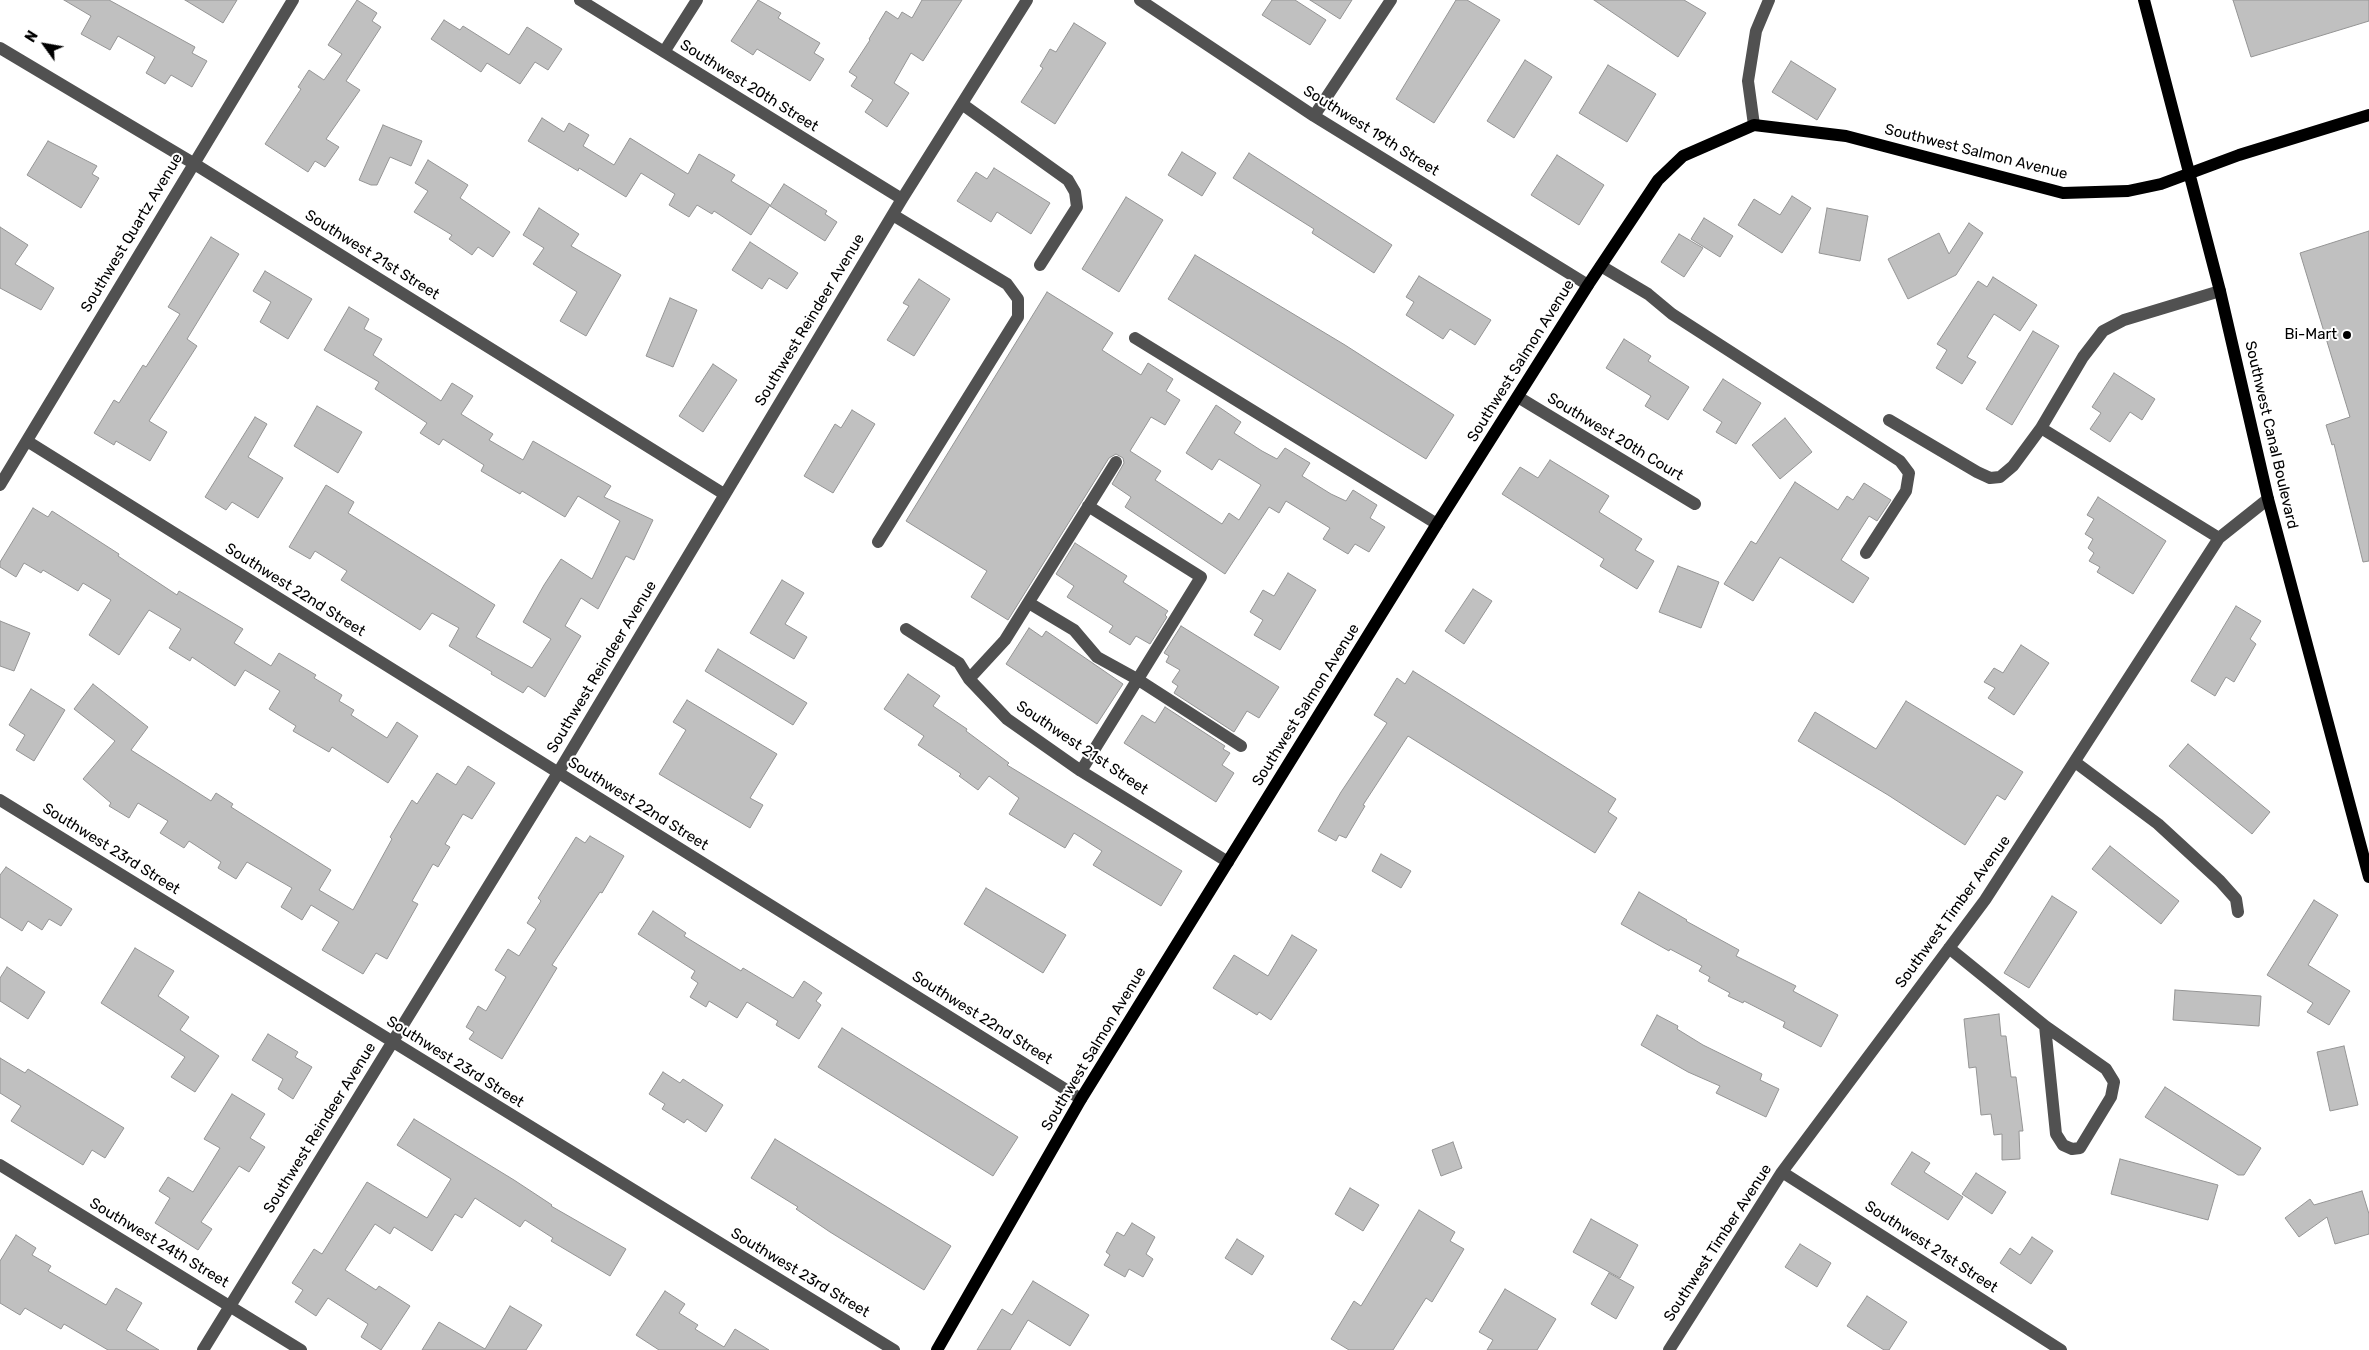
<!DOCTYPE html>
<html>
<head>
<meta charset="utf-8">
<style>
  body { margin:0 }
  #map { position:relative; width:2369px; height:1350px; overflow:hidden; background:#fff; font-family:Rubik,sans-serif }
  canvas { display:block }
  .north { position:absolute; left:20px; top:20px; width:50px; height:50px; -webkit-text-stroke:4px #fff; paint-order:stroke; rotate:302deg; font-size:14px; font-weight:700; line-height:20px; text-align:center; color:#000 }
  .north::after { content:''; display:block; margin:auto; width:18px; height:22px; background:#000; clip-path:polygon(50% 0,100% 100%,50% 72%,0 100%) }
</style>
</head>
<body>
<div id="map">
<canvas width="2369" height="1350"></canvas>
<div class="north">N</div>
</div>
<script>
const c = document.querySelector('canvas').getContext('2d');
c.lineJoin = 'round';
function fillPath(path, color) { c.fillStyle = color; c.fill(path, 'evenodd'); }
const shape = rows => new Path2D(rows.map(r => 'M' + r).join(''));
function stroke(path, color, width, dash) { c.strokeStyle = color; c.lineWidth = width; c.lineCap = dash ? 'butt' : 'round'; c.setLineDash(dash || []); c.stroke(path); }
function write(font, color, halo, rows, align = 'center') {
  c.font = font + ' Rubik,sans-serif'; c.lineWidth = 4; c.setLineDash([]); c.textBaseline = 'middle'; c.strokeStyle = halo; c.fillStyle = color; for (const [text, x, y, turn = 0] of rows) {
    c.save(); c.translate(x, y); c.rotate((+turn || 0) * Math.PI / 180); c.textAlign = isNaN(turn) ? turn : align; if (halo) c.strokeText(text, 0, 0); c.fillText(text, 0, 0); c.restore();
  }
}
const building = shape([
  [64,0,109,0,195,47,192,53,207,61,192,87,171,75,165,84,146,73,155,57,118,36,110,50,81,34,91,16,64,0],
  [185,0,237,0,223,23,185,0],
  [357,0,377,13,372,21,381,27,346,81,360,90,326,139,339,147,325,167,315,161,308,172,265,144,301,89,298,87,309,70,324,80,342,54,328,45,357,0],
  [758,0,781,13,778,18,820,43,814,53,824,59,810,81,757,49,753,55,731,41,758,0],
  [922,0,962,0,923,61,911,53,894,83,909,93,887,127,865,112,873,100,851,86,857,77,849,72,870,40,869,39,886,11,898,19,902,12,912,18,922,0],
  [1272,0,1295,0,1326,20,1310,45,1262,15,1272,0],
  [1310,0,1352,0,1340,19,1310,0],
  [1456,0,1467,0,1500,20,1434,123,1396,99,1456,0],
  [1594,0,1684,0,1706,13,1678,57,1594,0],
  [2233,0,2369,0,2369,21,2251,57,2233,0],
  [444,20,460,30,463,26,509,55,527,27,562,49,548,70,535,62,520,84,487,63,481,72,431,39,444,20],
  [1074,23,1106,43,1055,124,1021,102,1043,68,1040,66,1050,49,1056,52,1074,23],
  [1525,60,1552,77,1514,138,1487,121,1525,60],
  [1791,61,1836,89,1817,120,1772,92,1791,61],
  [1608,65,1656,94,1627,142,1579,113,1608,65],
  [542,118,564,132,569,123,589,135,583,146,614,165,630,138,688,174,699,154,735,175,731,181,770,205,751,235,714,211,712,214,697,205,689,217,669,205,675,194,641,173,626,197,579,168,578,171,528,141,542,118],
  [383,125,422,141,411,166,390,157,377,185,371,185,359,180,383,125],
  [48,141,97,166,92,174,99,178,81,208,27,175,48,141],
  [1182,152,1216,173,1202,196,1168,175,1182,152],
  [1249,153,1392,245,1374,273,1312,233,1314,229,1233,178,1249,153],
  [1557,155,1604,185,1579,225,1531,195,1557,155],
  [428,160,468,185,460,198,510,232,493,257,478,247,472,255,449,239,452,235,414,212,428,191,415,183,428,160],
  [994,168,1050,203,1031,234,997,212,991,222,957,201,976,172,987,179,994,168],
  [784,184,827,211,825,214,837,222,825,241,770,206,784,184],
  [1792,196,1811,208,1782,253,1738,225,1754,199,1780,215,1792,196],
  [1126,197,1163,220,1119,292,1082,269,1126,197],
  [539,208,579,234,571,246,621,275,586,336,560,321,577,292,533,264,544,248,523,235,539,208],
  [1827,208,1868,216,1860,261,1819,253,1827,208],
  [1704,218,1733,236,1720,257,1691,239,1704,218],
  [1969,223,1983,233,1956,275,1908,299,1888,259,1939,233,1949,254,1969,223],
  [0,227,28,245,15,264,54,288,41,310,0,288,0,227],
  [2369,231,2369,561,2363,562,2334,444,2332,445,2326,425,2350,417,2300,253,2369,231],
  [1679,234,1703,248,1684,277,1661,262,1679,234],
  [211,237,239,254,187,339,197,346,149,421,167,432,150,461,116,441,114,445,94,433,114,400,119,403,143,365,146,367,180,314,168,307,211,237],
  [750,242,798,273,787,289,769,278,762,289,732,270,750,242],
  [1195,255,1345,345,1454,415,1426,459,1168,299,1195,255],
  [265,271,312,299,288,339,260,322,271,302,253,291,265,271],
  [1419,276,1491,320,1475,345,1450,329,1443,339,1406,315,1414,302,1406,297,1419,276],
  [1993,277,2037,305,2020,331,1994,314,1967,357,1976,362,1962,384,1936,368,1947,350,1937,344,1978,281,1987,287,1993,277],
  [919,279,950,299,914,356,887,340,909,306,903,303,919,279],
  [1047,292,1113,333,1102,350,1141,375,1148,363,1173,379,1166,391,1180,400,1165,425,1151,417,1130,451,1161,471,1155,480,1222,524,1229,513,1239,520,1261,485,1219,459,1212,470,1186,453,1216,405,1241,422,1234,433,1262,451,1277,459,1285,448,1310,463,1302,476,1331,494,1346,501,1353,490,1377,505,1370,518,1385,527,1369,552,1355,544,1348,554,1323,539,1330,528,1286,501,1279,513,1269,507,1225,574,1125,507,1131,497,1112,484,1124,463,1123,458,1116,454,1109,458,1008,620,971,597,987,571,906,521,1047,292],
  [670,298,697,310,673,367,646,356,670,298],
  [349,307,369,319,364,329,382,339,373,355,441,401,452,383,473,396,461,414,493,434,489,440,523,460,533,441,611,486,604,497,653,520,634,560,626,556,598,609,581,598,565,626,581,636,545,697,528,686,523,693,491,674,492,672,449,646,459,628,432,613,420,630,341,580,347,571,315,551,310,559,289,547,326,485,354,502,348,513,495,605,476,637,532,668,551,639,523,622,544,585,561,559,592,579,620,521,578,496,565,517,522,491,520,494,481,471,484,465,443,439,439,445,420,433,427,423,375,389,379,382,324,350,349,307],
  [2033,331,2059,346,2012,425,1986,409,2033,331],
  [1624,339,1651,356,1648,361,1689,387,1668,420,1645,406,1651,396,1606,368,1624,339],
  [713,364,737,380,703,432,679,416,713,364],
  [2114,373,2155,399,2142,420,2130,412,2110,442,2090,429,2101,413,2092,407,2114,373],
  [1723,379,1761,403,1736,444,1716,432,1722,422,1703,410,1723,379],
  [317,406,362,432,338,473,294,446,317,406],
  [852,410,875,424,833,493,804,476,835,424,841,428,852,410],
  [255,417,267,424,248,457,283,478,258,518,232,502,226,510,205,497,255,417],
  [1785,418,1812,452,1780,479,1752,445,1785,418],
  [1550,460,1609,496,1599,512,1642,539,1635,550,1654,561,1637,589,1600,566,1604,559,1502,494,1520,467,1538,478,1550,460],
  [1795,482,1838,510,1847,496,1853,500,1864,483,1891,500,1877,521,1869,516,1841,560,1869,578,1853,603,1780,557,1753,601,1724,584,1751,541,1756,544,1795,482],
  [2098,497,2166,541,2133,594,2097,572,2100,567,2089,561,2094,553,2088,548,2093,539,2085,534,2094,519,2087,515,2098,497],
  [33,508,48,517,52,511,119,554,118,556,177,595,179,591,243,629,234,643,271,666,279,653,316,675,314,678,342,695,339,701,354,710,351,715,387,738,397,722,418,736,388,783,332,747,329,752,293,731,296,726,269,709,280,691,245,670,235,686,192,657,190,661,169,648,181,629,149,610,119,655,89,635,111,600,83,583,78,591,43,570,41,573,24,563,16,577,0,567,0,562,33,508],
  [1075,543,1127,576,1123,582,1168,611,1165,615,1167,617,1150,644,1136,636,1130,645,1109,632,1113,626,1067,597,1074,586,1056,574,1075,543],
  [1678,566,1719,582,1701,628,1659,612,1678,566],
  [1288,573,1316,590,1280,650,1254,635,1263,620,1250,612,1263,590,1274,596,1288,573],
  [782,580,804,593,785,624,807,637,794,659,750,633,782,580],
  [1473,589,1492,601,1464,644,1445,631,1473,589],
  [2236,606,2261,621,2250,639,2256,644,2234,682,2226,677,2215,696,2191,681,2236,606],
  [0,621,30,633,14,671,0,666,0,621],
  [1181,626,1279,687,1259,718,1247,711,1234,732,1174,693,1178,686,1172,682,1180,670,1166,662,1169,656,1164,653,1181,626],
  [1029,628,1042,637,1046,631,1123,684,1097,724,1006,664,1029,628],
  [2021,645,2049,663,2014,715,1988,698,1995,688,1984,682,1994,668,2003,673,2021,645],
  [718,649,807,703,793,725,705,671,718,649],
  [1413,671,1616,799,1608,812,1617,818,1595,853,1408,736,1363,805,1365,806,1346,838,1339,835,1336,841,1318,831,1341,792,1387,723,1374,715,1397,678,1405,684,1413,671],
  [908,674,940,696,933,706,967,729,966,731,1009,763,1007,765,1182,871,1161,906,1093,865,1102,851,1074,833,1065,848,1009,814,1019,798,989,776,978,790,959,776,961,774,918,745,924,736,884,709,908,674],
  [93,684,148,727,131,750,211,801,216,793,233,804,231,807,331,870,319,890,353,910,392,839,390,837,412,800,417,804,437,773,456,785,468,766,495,783,472,819,463,814,445,844,450,847,438,867,433,864,412,901,418,904,387,959,376,953,363,974,322,950,339,922,311,905,302,920,281,907,292,888,247,862,236,879,218,868,221,862,189,841,184,848,160,833,168,821,138,803,129,818,109,806,111,803,83,779,115,741,74,709,93,684],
  [31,689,65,710,34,761,16,750,25,735,9,725,31,689],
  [687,700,777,754,750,798,763,805,750,828,659,774,686,730,673,722,687,700],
  [1906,701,2023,772,2005,800,1997,795,1965,845,1888,795,1798,741,1815,712,1876,749,1906,701],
  [1165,707,1225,746,1223,749,1230,753,1222,765,1234,773,1216,802,1124,743,1142,715,1155,723,1165,707],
  [2188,744,2270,812,2252,834,2169,766,2188,744],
  [590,836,624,856,602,893,600,892,552,965,557,968,502,1059,469,1039,474,1032,466,1027,478,1006,486,1011,506,977,495,970,508,949,519,956,536,929,527,923,541,901,538,898,576,837,585,843,590,836],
  [2110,846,2179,901,2161,924,2092,869,2110,846],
  [1381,854,1411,871,1401,888,1372,871,1381,854],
  [6,867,72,909,61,926,49,919,42,930,28,921,22,931,0,917,0,875,6,867],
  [986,888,1066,935,1043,973,964,924,986,888],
  [1639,892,1687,920,1686,921,1739,950,1736,956,1796,986,1793,991,1838,1015,1821,1047,1783,1027,1785,1022,1744,1001,1743,1003,1728,996,1730,993,1708,981,1710,977,1699,971,1702,966,1670,949,1669,951,1621,924,1639,892],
  [2052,896,2077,912,2029,988,2004,973,2052,896],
  [2314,900,2338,915,2308,965,2350,991,2329,1025,2307,1012,2313,1003,2267,975,2314,900],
  [653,911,686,933,684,936,741,971,743,968,793,998,804,981,822,993,816,1001,821,1005,799,1039,776,1025,778,1021,747,1002,737,1018,709,1001,706,1007,690,997,698,983,691,978,695,971,638,934,653,911],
  [1292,935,1317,950,1271,1020,1259,1012,1257,1015,1213,988,1234,955,1268,976,1292,935],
  [135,948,174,971,158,996,189,1017,180,1030,219,1056,195,1092,171,1077,185,1057,101,1003,135,948],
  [7,967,45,992,28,1019,0,1001,0,978,7,967],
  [2175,990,2261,996,2259,1026,2173,1020,2175,990],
  [1999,1014,2001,1036,2006,1036,2011,1077,2016,1077,2023,1131,2019,1131,2020,1159,2002,1160,2002,1134,1994,1135,1991,1114,1981,1115,1976,1067,1969,1068,1964,1019,1999,1014],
  [1657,1015,1678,1026,1677,1029,1703,1045,1762,1074,1760,1080,1779,1089,1766,1117,1716,1093,1720,1086,1688,1072,1641,1045,1657,1015],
  [842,1028,1018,1137,993,1176,818,1067,842,1028],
  [268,1034,298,1052,295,1057,312,1067,293,1099,278,1089,283,1079,252,1060,268,1034],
  [2344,1046,2358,1105,2330,1111,2317,1052,2344,1046],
  [0,1058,25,1073,28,1069,124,1128,105,1158,92,1150,83,1165,11,1121,21,1106,0,1093,0,1058],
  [663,1072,680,1083,683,1079,723,1105,706,1132,687,1119,684,1123,662,1109,665,1104,649,1094,663,1072],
  [2165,1087,2261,1148,2244,1175,2238,1175,2145,1117,2165,1087],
  [232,1094,265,1114,250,1138,265,1147,249,1172,239,1166,201,1222,212,1229,198,1250,155,1223,170,1198,159,1191,168,1177,193,1192,220,1148,204,1139,232,1094],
  [414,1119,514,1180,552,1205,551,1206,626,1249,610,1276,551,1241,553,1238,525,1220,520,1227,475,1198,462,1218,455,1214,432,1251,394,1227,390,1234,375,1224,345,1270,376,1290,379,1286,410,1306,381,1350,361,1337,368,1324,328,1298,316,1316,295,1302,303,1290,292,1283,314,1249,322,1254,367,1182,427,1218,451,1179,397,1145,414,1119],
  [775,1139,951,1246,924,1290,830,1232,796,1209,798,1207,751,1178,775,1139],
  [1453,1142,1462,1168,1441,1176,1432,1150,1453,1142],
  [1912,1152,1930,1163,1924,1172,1963,1197,1948,1220,1891,1184,1912,1152],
  [2120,1159,2218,1185,2208,1220,2111,1194,2120,1159],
  [1976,1173,2006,1192,1992,1214,1962,1194,1976,1173],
  [1350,1188,1379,1205,1363,1231,1335,1214,1350,1188],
  [2362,1191,2369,1214,2369,1234,2335,1244,2327,1217,2299,1237,2285,1218,2310,1199,2314,1205,2362,1191],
  [1419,1210,1455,1232,1450,1241,1464,1249,1432,1302,1426,1298,1393,1350,1349,1350,1331,1339,1354,1301,1361,1306,1419,1210],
  [1591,1219,1638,1245,1620,1278,1573,1252,1591,1219],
  [1132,1223,1155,1237,1146,1254,1153,1259,1143,1277,1129,1269,1125,1277,1104,1265,1110,1255,1106,1252,1117,1232,1124,1236,1132,1223],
  [16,1235,36,1248,32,1255,51,1266,48,1271,106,1305,116,1288,142,1303,126,1330,159,1350,108,1350,64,1324,61,1329,25,1308,20,1315,0,1303,0,1261,16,1235],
  [2032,1237,2053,1251,2031,1284,2000,1263,2010,1248,2020,1255,2032,1237],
  [1237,1239,1264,1256,1252,1275,1225,1258,1237,1239],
  [1800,1244,1831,1263,1817,1287,1785,1267,1800,1244],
  [1609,1273,1634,1287,1616,1319,1591,1304,1609,1273],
  [1033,1281,1089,1315,1070,1346,1028,1320,1010,1350,977,1350,1002,1309,1012,1315,1033,1281],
  [1505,1289,1556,1319,1537,1350,1487,1350,1493,1340,1479,1332,1505,1289],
  [665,1291,685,1304,679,1313,698,1325,695,1329,724,1347,735,1329,769,1350,659,1350,636,1335,665,1291],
  [1867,1296,1907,1322,1889,1350,1884,1350,1847,1326,1867,1296],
  [510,1306,542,1325,526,1350,422,1350,439,1322,485,1349,510,1306]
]);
fillPath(building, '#c0c0c0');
stroke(building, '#959595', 1);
stroke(shape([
  [580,0,902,199],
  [1140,0,1314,116,1588,285],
  [0,48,193,163,724,494],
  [664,52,697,0],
  [962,104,1068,180,1075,192,1077,207,1040,265],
  [1314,116,1391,0],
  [1754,125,1748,81,1756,31,1769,0],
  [1601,266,1648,294,1672,314,1900,461,1909,473,1906,491,1866,553],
  [1135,338,1437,524],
  [1518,397,1695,504],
  [1889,420,1977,472,1990,478,2000,477,2013,466,2041,428,2083,357,2103,331,2124,320,2220,291],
  [2041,428,2219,538],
  [27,441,1081,1099],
  [0,485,293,0],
  [878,542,1018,317,1018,299,1007,284,893,215],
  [1029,603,1074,630,1097,657,1137,679,1241,746],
  [906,629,959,663,969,679,1007,719,1081,771,1228,862],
  [969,679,1005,640,1116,462],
  [2075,762,2158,824,2220,881,2236,899,2238,912],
  [1081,771,1201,577,1088,506],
  [0,800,894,1350],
  [1949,948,2045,1026,2056,1134,2063,1145,2072,1149,2080,1148,2111,1097,2114,1082,2106,1069,2045,1026],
  [0,1165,301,1350],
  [1782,1172,2061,1350],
  [203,1350,558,773,902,199,1027,0],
  [1669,1350,1782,1172,1985,900,2219,538,2268,499]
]), '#515151', 12);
stroke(shape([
  [2144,0,2220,291,2268,499,2369,877],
  [937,1350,1081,1099,1437,524,1588,285,1658,180,1683,156,1754,125,1846,136,2063,193,2128,191,2161,184,2239,155,2369,115]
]), '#000', 12);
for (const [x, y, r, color] of [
  [2347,335,5,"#000"]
]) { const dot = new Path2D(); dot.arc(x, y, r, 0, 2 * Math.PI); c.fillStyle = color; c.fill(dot); stroke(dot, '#fff', 2); }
write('15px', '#000', '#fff', [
  ["Southwest 20th Street",749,86,32],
  ["Southwest 19th Street",1371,131,32],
  ["Southwest Salmon Avenue",1976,152,14],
  ["Southwest Quartz Avenue",132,233,-59],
  ["Southwest 21st Street",372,255,32],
  ["Southwest Reindeer Avenue",810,320,-59],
  ["Southwest Salmon Avenue",1521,361,-58],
  ["Southwest Canal Boulevard",2271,435,77],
  ["Southwest 20th Court",1615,437,31],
  ["Southwest 22nd Street",295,590,32],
  ["Southwest Reindeer Avenue",602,667,-59],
  ["Southwest Salmon Avenue",1306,705,-58],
  ["Southwest 21st Street",1082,748,34],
  ["Southwest 22nd Street",638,804,32],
  ["Southwest 23rd Street",111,849,32],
  ["Southwest Timber Avenue",1953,912,-54],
  ["Southwest 22nd Street",982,1018,32],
  ["Southwest Salmon Avenue",1094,1049,-59],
  ["Southwest 23rd Street",455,1062,32],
  ["Southwest Reindeer Avenue",320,1128,-58],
  ["Southwest 24th Street",159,1243,31],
  ["Southwest Timber Avenue",1718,1243,-57],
  ["Southwest 21st Street",1931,1247,33],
  ["Southwest 23rd Street",800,1273,31]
]);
write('15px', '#000', '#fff', [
  ["Bi-Mart",2337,335]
], 'right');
</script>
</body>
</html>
